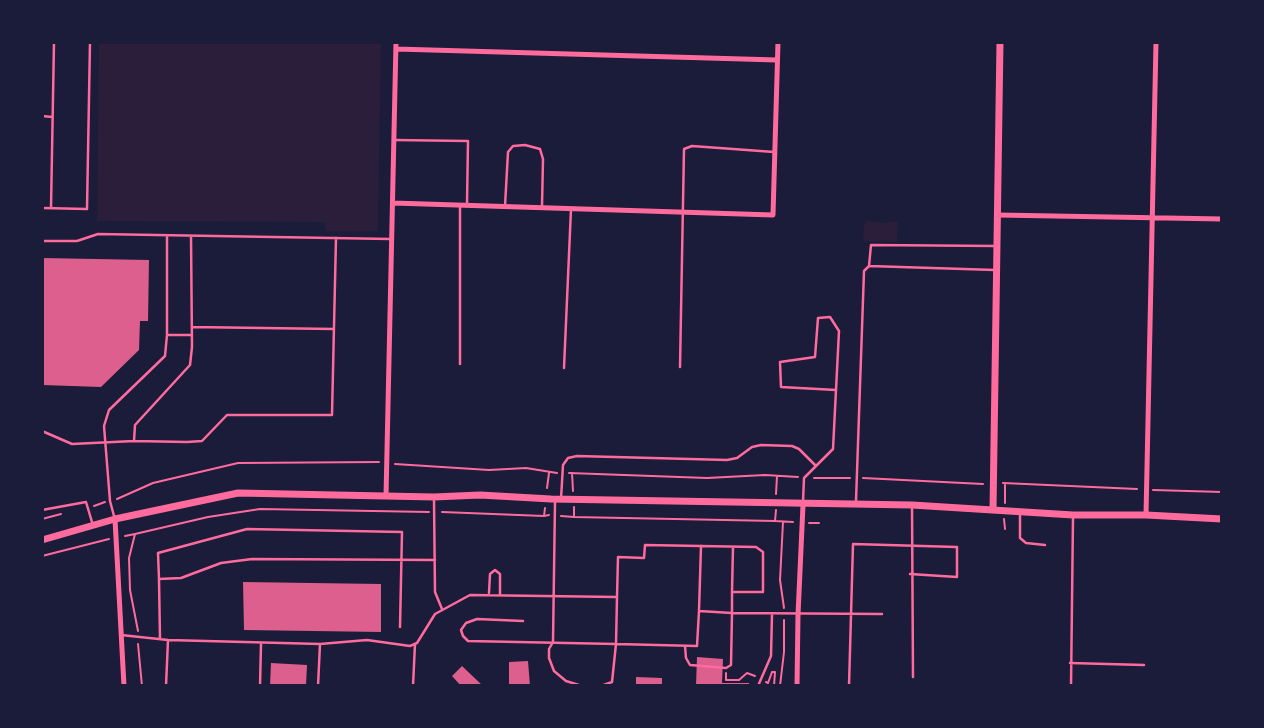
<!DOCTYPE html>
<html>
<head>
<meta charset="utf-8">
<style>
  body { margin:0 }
  #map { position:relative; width:1264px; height:728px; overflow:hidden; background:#1b1b3a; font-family:Cabin,sans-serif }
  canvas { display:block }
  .frame { position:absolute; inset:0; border:44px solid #1b1b3a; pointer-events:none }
</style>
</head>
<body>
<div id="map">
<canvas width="1264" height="728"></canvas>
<div class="frame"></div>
</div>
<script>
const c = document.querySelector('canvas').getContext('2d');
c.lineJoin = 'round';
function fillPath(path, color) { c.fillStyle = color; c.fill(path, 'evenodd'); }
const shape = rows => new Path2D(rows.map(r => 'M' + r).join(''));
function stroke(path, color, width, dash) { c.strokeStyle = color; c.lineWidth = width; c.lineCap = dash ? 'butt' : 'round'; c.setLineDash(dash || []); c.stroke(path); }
fillPath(shape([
  [99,42,381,42,378,231,326,231,324,222,97,221],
  [868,221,882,223,898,221,897,242,863,241,864,225]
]), '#2a1e3b');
fillPath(shape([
  [42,258,149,260,148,321,140,321,139,350,101,387,42,385],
  [243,582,381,584,381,632,244,630],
  [697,657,723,659,722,683,749,683,749,686,696,686],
  [528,661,530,686,509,686,509,662],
  [271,663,307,665,306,686,270,686],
  [462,666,483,686,461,686,452,676],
  [636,677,662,678,662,686,636,686]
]), '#dd5f8e');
stroke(shape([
  [395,464,489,470,526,468,557,473],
  [569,473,707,478,765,475,798,477],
  [572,473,573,491],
  [814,478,850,478],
  [863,478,983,484],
  [1003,483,1137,489],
  [547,488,549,473],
  [1153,490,1222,492],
  [776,494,777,476],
  [117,499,153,483,238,463,379,462],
  [1005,503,1005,484],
  [94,506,105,502],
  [545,508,544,516,549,515],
  [776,510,775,521,793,522],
  [442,512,544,516],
  [561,516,574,517,574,507],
  [574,517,775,521],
  [42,519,61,514],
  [1004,519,1005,529],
  [783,522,780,580,784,608],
  [809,523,819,523],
  [135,534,208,517,260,509,429,512],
  [125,536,135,534,129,558,130,590,138,631],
  [42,556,109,539],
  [138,644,142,686],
  [726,673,726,680,739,680,747,673,755,676],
  [766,682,768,683,772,672,775,672,774,686],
  [780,686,784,652,784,620]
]), '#ff6b9d', 2);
stroke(shape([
  [42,116,52,117],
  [394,140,468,141,467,204],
  [460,205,460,364],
  [505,206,508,152,513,146,525,145,540,149,543,159,542,206],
  [42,208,87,209,90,42],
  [51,208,54,42],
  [42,241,77,241,98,234,390,239],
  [869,266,995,270],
  [192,327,334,329],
  [167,335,167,237],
  [680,367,684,149,692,146,774,152],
  [564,368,571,209],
  [42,431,72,444,134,441,187,442,202,441,227,415,332,415,336,238],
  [134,441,135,425,190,365,192,347,191,236],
  [561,499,563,465,568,458,577,456,727,460,737,458,752,447,761,445,792,446,799,449,815,465],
  [434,500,435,592,442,609],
  [856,501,864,271,869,266,871,245,997,246],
  [555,502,553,642,549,649,549,658,554,671,566,681,582,686],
  [803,502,804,478,833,449,839,331,830,317,818,318,815,357,780,362,781,387,836,390],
  [912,505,913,677],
  [42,510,86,502,92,522],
  [1020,515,1020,538,1026,543,1045,545],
  [114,516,110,501,104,426,109,410,165,356,167,335,192,335],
  [159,579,158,553,247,529,402,532,400,627],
  [732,592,733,547],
  [489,593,490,574,495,570,500,574,500,595],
  [699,611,701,546],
  [523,621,477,619,466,623,461,630,463,636,468,641,616,644,612,682,601,686],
  [121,635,168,640,320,644,367,640,410,646,417,643,435,614,470,595,617,597,618,557,644,558,645,545,756,547,763,552,763,592,732,592,732,613,699,611,697,646,616,644,617,597],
  [160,639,159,579,181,578,221,563,252,559,435,560],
  [685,646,686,658,690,665,726,668,731,665,732,613,882,614],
  [1070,663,1144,665],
  [166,686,168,640],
  [260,686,261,644],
  [318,686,320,644],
  [413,686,415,644],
  [758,686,771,656,772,614],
  [849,686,853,544,957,547,957,577,910,574],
  [1071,686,1073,518]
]), '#ff6b9d', 2.5);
stroke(shape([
  [396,49,777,60],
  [393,203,773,215,778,42],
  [998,215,1222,219],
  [386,496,396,42],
  [1146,515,1156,42],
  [115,519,124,686],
  [797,686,798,615,803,505]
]), '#ff6b9d', 5);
stroke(shape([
  [993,510,1000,42],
  [42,540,115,519,238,493,434,497,480,495,551,499,912,505,1073,515,1146,515,1222,519]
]), '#ff6b9d', 7);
</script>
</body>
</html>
